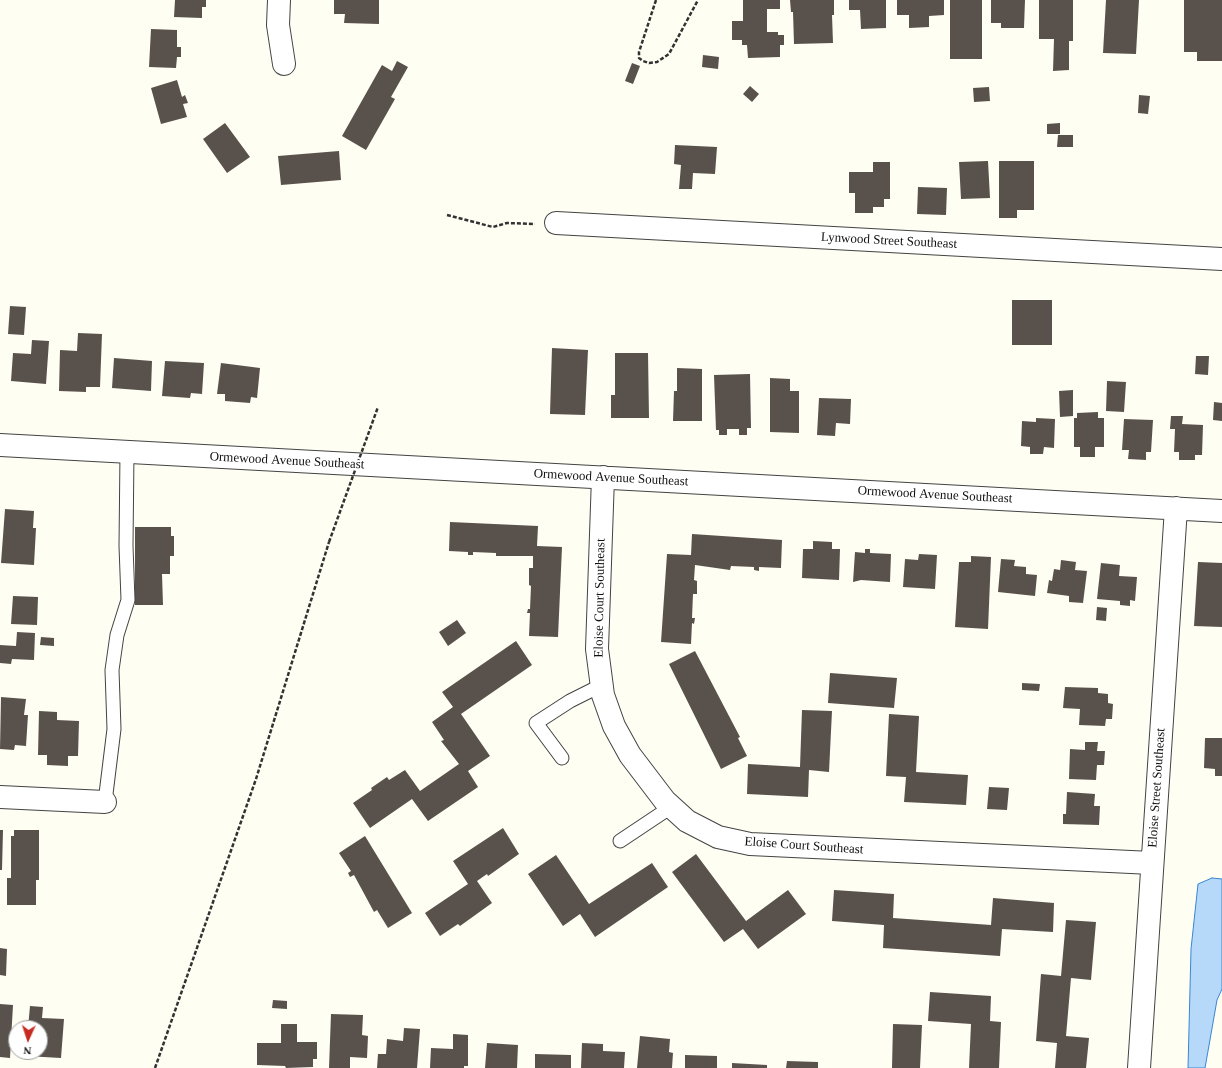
<!DOCTYPE html>
<html>
<head>
<meta charset="utf-8">
<style>
  body { margin:0 }
  #map { position:relative; width:1222px; height:1068px; overflow:hidden; background:#fffef3; font-family:"Times New Roman",serif }
  canvas { display:block }
  .north { position:absolute; left:8px; top:1020px; width:40px; height:40px; box-sizing:border-box; background:#fff; border:1px solid #9f9f9f; border-radius:50%; rotate:183deg; font-size:11px; font-weight:700; line-height:16px; text-align:center; color:#101010 }
  .north::after { content:''; display:block; margin:auto; width:14px; height:18px; background:#c72a21; clip-path:polygon(50% 0,100% 100%,50% 72%,0 100%) }
</style>
</head>
<body>
<div id="map">
<canvas width="1222" height="1068"></canvas>
<div class="north">N</div>
</div>
<script>
const c = document.querySelector('canvas').getContext('2d');
c.lineJoin = 'round';
function fillPath(path, color) { c.fillStyle = color; c.fill(path, 'evenodd'); }
const shape = rows => new Path2D(rows.map(r => 'M' + r).join(''));
function stroke(path, color, width, dash) { c.strokeStyle = color; c.lineWidth = width; c.lineCap = dash ? 'butt' : 'round'; c.setLineDash(dash || []); c.stroke(path); }
function write(font, color, halo, rows, align = 'center') {
  c.font = font + ' "Times New Roman",serif'; c.lineWidth = 4; c.setLineDash([]); c.textBaseline = 'middle'; c.strokeStyle = halo; c.fillStyle = color; for (const [text, x, y, turn = 0] of rows) {
    c.save(); c.translate(x, y); c.rotate((+turn || 0) * Math.PI / 180); c.textAlign = isNaN(turn) ? turn : align; if (halo) c.strokeText(text, 0, 0); c.fillText(text, 0, 0); c.restore();
  }
}
const water = shape([
  [1212,878,1222,879,1222,989,1217,1000,1205,1068,1188,1068,1191,949,1198,884,1212,878]
]);
fillPath(water, '#b6d9f9');
stroke(water, '#3986d3', 1);
fillPath(shape([
  [175,0,206,0,206,7,202,7,202,18,174,17],
  [334,0,379,0,379,24,344,23,345,14,334,14],
  [743,0,780,0,780,9,767,9,767,32,778,32,778,35,784,35,784,45,780,45,780,57,748,58,747,45,742,45,742,40,732,40,732,21,743,21],
  [790,0,834,0,834,15,832,15,833,43,794,44,793,12,791,12],
  [849,0,886,0,886,28,861,29,860,10,849,10],
  [897,0,944,0,944,15,929,16,929,27,909,28,909,15,897,15],
  [950,0,982,0,982,59,950,59],
  [991,0,1025,0,1024,28,1001,28,1001,23,991,23],
  [1039,0,1073,0,1073,41,1069,41,1069,70,1053,71,1054,39,1039,39],
  [1106,0,1139,0,1136,54,1103,53],
  [1184,0,1222,0,1222,61,1197,61,1197,52,1184,52],
  [151,29,177,30,177,47,181,47,181,57,177,57,176,68,149,67],
  [703,55,719,57,718,69,702,67],
  [397,61,408,67,391,97,395,99,366,150,342,136,382,65,392,71],
  [632,63,640,66,633,84,625,81],
  [177,80,182,97,185,95,188,103,183,104,187,117,161,124,151,88],
  [750,86,759,94,752,102,743,94],
  [989,87,990,101,974,102,973,88],
  [1139,95,1150,96,1148,114,1138,113],
  [225,123,250,157,227,173,203,139],
  [1060,123,1060,134,1047,134,1047,124],
  [1058,135,1073,135,1073,147,1057,147],
  [675,145,717,147,715,174,693,173,692,189,679,189,681,165,674,164],
  [339,151,341,180,281,185,278,156],
  [988,161,990,198,961,199,959,162],
  [999,161,1034,161,1034,210,1017,210,1017,218,999,218],
  [873,162,890,162,890,199,884,199,884,207,873,207,873,213,855,213,855,193,849,193,849,172,873,172],
  [918,187,947,188,946,215,917,214],
  [1012,300,1052,300,1052,345,1012,345],
  [10,306,26,307,24,335,8,334],
  [78,333,102,334,100,387,86,387,86,392,59,391,60,350,77,351],
  [32,340,49,341,46,384,11,381,13,353,31,354],
  [552,348,588,350,585,415,550,414],
  [615,353,648,353,649,418,611,418,611,395,615,395],
  [1196,356,1209,356,1208,375,1195,374],
  [114,358,152,361,151,391,112,388],
  [165,361,204,363,202,394,191,393,190,398,162,396],
  [221,363,260,368,257,398,251,397,250,403,225,401,225,394,217,394],
  [677,368,702,369,702,421,673,421,674,391,677,391],
  [750,374,751,428,747,428,747,435,739,435,739,429,727,429,727,435,719,435,719,430,716,430,714,375],
  [770,378,790,379,790,391,799,391,799,433,770,432],
  [1107,381,1126,382,1124,412,1106,411],
  [1073,390,1073,416,1060,417,1059,391],
  [819,398,851,399,850,424,836,423,835,436,817,435],
  [1214,402,1222,403,1222,421,1213,420],
  [1098,412,1098,418,1104,418,1104,447,1095,447,1095,457,1080,457,1080,447,1074,447,1074,418,1077,418,1077,413],
  [1171,416,1183,416,1182,424,1203,425,1202,455,1195,455,1195,460,1179,460,1179,452,1174,452,1175,429,1170,429],
  [1036,418,1055,419,1054,448,1044,447,1043,454,1030,454,1030,447,1021,446,1022,421,1036,422],
  [1124,419,1153,420,1151,452,1146,452,1146,460,1128,459,1129,450,1122,450],
  [5,509,34,511,33,528,36,528,34,565,1,563],
  [450,522,538,526,537,546,562,547,558,637,529,636,530,613,527,613,528,609,530,609,531,586,529,585,529,568,533,568,533,556,496,556,496,553,473,552,473,555,468,555,468,552,449,551],
  [135,527,171,527,171,536,174,536,174,556,170,556,170,574,162,574,163,605,135,605],
  [692,534,782,540,781,568,759,567,759,571,754,570,754,567,731,566,730,570,695,565,694,580,697,581,697,594,693,594,692,618,695,618,694,624,692,623,691,644,661,642,667,554,691,555],
  [813,541,832,542,832,549,840,549,839,580,802,578,803,549,813,549],
  [865,549,870,549,870,553,891,554,890,582,861,580,853,582,855,552,865,553],
  [919,554,937,555,935,589,903,587,905,559,918,560],
  [971,556,991,557,988,629,955,627,959,562,971,562],
  [1001,559,1015,560,1014,566,1026,567,1026,574,1037,575,1035,596,998,592],
  [1061,560,1076,562,1075,570,1087,571,1083,603,1069,602,1069,596,1047,593,1049,580,1052,581,1054,569,1060,570],
  [1198,562,1222,563,1222,627,1194,626],
  [1101,563,1120,565,1119,576,1137,577,1135,601,1130,600,1130,606,1120,605,1120,601,1097,599],
  [13,596,38,597,37,625,11,624],
  [1097,607,1107,608,1106,621,1096,620],
  [457,620,466,633,448,646,439,632],
  [17,632,35,633,34,660,12,659,11,664,0,663,0,645,16,646],
  [41,637,54,638,54,646,40,645],
  [516,641,532,665,461,714,490,756,468,771,478,787,428,821,412,799,370,828,353,803,372,790,371,788,387,777,389,780,405,770,420,791,459,764,441,741,444,740,432,722,453,707,442,692],
  [695,651,740,737,738,738,747,756,721,769,669,664],
  [830,673,897,678,894,708,828,703],
  [1022,683,1040,684,1039,691,1022,690],
  [1065,687,1098,688,1098,693,1108,694,1108,703,1113,704,1112,719,1106,719,1105,726,1079,725,1080,709,1063,708],
  [1,697,26,699,24,715,28,715,26,746,15,745,14,750,0,749],
  [802,710,832,711,829,772,809,770,808,797,747,794,748,764,800,767],
  [39,711,57,712,57,720,79,721,78,756,68,756,68,766,47,765,47,755,38,755],
  [889,714,919,716,916,772,968,775,966,805,904,802,906,777,886,776],
  [1205,738,1222,738,1222,776,1215,776,1215,769,1204,768],
  [1085,742,1098,742,1097,751,1105,751,1104,765,1097,765,1096,780,1069,779,1070,749,1085,750],
  [989,787,1009,788,1007,810,987,809],
  [1067,792,1095,794,1094,806,1100,806,1099,825,1063,824,1063,814,1066,814],
  [503,828,519,854,488,876,487,874,477,881,492,903,460,926,458,924,440,936,425,913,468,884,453,861],
  [0,830,3,830,2,870,0,870],
  [14,830,39,830,39,880,36,880,36,905,7,905,7,878,11,878,11,836,14,836],
  [365,836,412,913,388,928,377,910,374,912,354,875,350,877,348,873,351,871,339,853],
  [696,854,746,921,788,890,806,914,758,949,743,929,724,942,672,872],
  [556,855,589,904,652,863,668,887,595,937,580,914,563,926,528,874],
  [834,890,894,894,893,918,991,925,993,898,1054,903,1053,932,1002,929,1000,956,883,948,884,925,832,921],
  [1066,920,1096,922,1091,980,1071,978,1066,1036,1089,1038,1086,1068,1055,1068,1057,1043,1036,1041,1041,974,1061,976],
  [0,948,7,949,6,976,0,975],
  [930,992,991,996,990,1021,1001,1022,999,1068,969,1068,971,1024,928,1021],
  [273,1000,287,1001,287,1009,272,1008],
  [0,1004,13,1005,10,1058,0,1057],
  [30,1006,43,1007,42,1018,64,1019,61,1058,26,1056,26,1052,40,1052,40,1028,28,1028],
  [331,1014,363,1015,362,1035,368,1036,367,1058,350,1057,350,1068,329,1068],
  [281,1024,297,1024,297,1042,317,1042,317,1059,313,1059,313,1067,286,1068,285,1066,257,1065,257,1043,281,1043],
  [893,1024,922,1025,920,1068,892,1068],
  [404,1028,420,1029,417,1068,377,1068,378,1054,386,1054,387,1039,403,1041],
  [453,1034,468,1035,468,1066,464,1066,464,1068,430,1068,431,1048,453,1049],
  [640,1036,670,1039,669,1052,673,1053,672,1068,637,1068],
  [487,1043,518,1045,517,1068,485,1068],
  [582,1043,603,1044,603,1051,625,1052,624,1068,581,1068],
  [535,1054,571,1055,571,1068,535,1068],
  [685,1055,717,1056,717,1068,685,1068],
  [787,1061,818,1062,818,1068,786,1068],
  [732,1063,767,1065,767,1068,732,1068]
]), '#59524c');
const lane = shape([
  [562,758,536,723,570,701,602,685],
  [105,802,114,729,112,670,117,635,128,600,126,546,127,452],
  [620,841,671,807]
]);
const street = shape([
  [279,0,278,25,284,64],
  [556,223,1222,259],
  [0,445,1222,511],
  [603,477,597,649,603,695,614,726,630,755,665,801,687,821,718,837,750,844,1152,863],
  [0,797,105,802],
  [1139,1068,1176,508]
]);
stroke(lane, '#434343', 15);
stroke(street, '#434343', 24);
stroke(shape([
  [656,0,639,52,639,58,643,61,649,63,657,62,669,54,698,0],
  [447,215,493,227,507,223,535,224],
  [155,1068,256,779,329,542]
]), '#323232', 2.5, [4, 2]);
stroke(lane, '#fff', 13);
stroke(street, '#fff', 22);
stroke(shape([
  [329,542,378,407]
]), '#323232', 2.5, [4, 2]);
write('13px', '#101010', '#fff', [
  ["Lynwood Street Southeast",889,241,3],
  ["Ormewood Avenue Southeast",287,461,3],
  ["Ormewood Avenue Southeast",611,478,3],
  ["Ormewood Avenue Southeast",935,495,3],
  ["Eloise Court Southeast",600,598,-89],
  ["Eloise Street Southeast",1157,788,-86],
  ["Eloise Court Southeast",804,846,4]
]);
</script>
</body>
</html>
